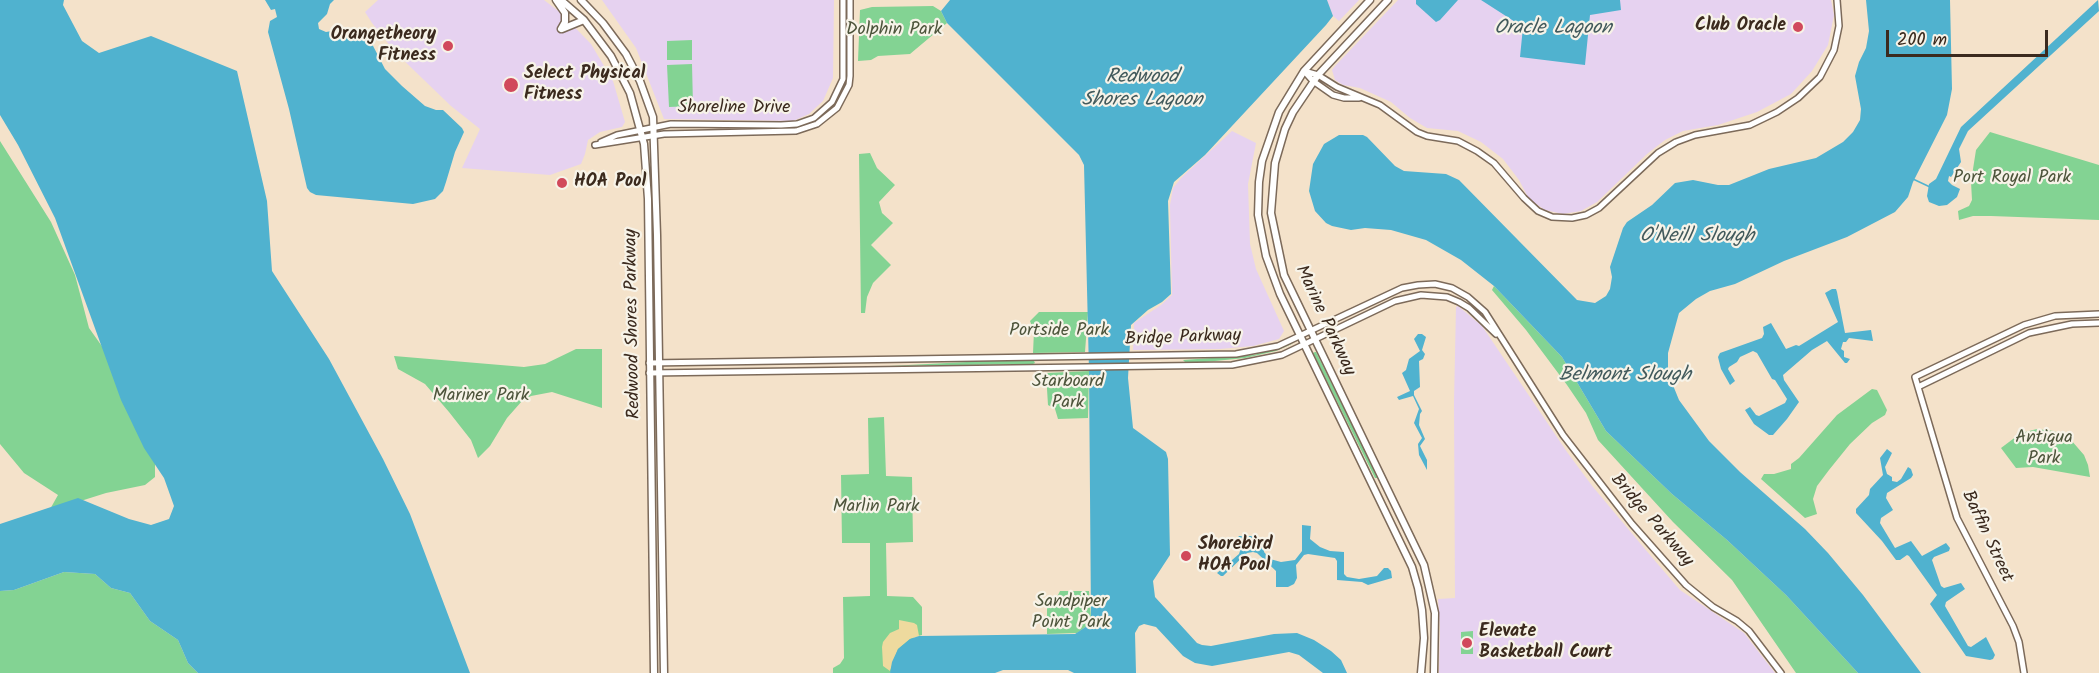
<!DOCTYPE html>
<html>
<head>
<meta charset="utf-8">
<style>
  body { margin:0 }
  #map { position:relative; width:2099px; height:673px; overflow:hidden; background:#f4e2ca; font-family:Kalam,sans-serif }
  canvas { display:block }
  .scale { position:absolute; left:1886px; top:30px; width:162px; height:27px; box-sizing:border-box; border:3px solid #3b2a1e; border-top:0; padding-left:8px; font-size:18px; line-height:21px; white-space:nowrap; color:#3b2a1e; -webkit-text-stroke:4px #f7f3e8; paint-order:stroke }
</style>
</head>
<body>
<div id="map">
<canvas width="2099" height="673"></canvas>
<div class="scale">200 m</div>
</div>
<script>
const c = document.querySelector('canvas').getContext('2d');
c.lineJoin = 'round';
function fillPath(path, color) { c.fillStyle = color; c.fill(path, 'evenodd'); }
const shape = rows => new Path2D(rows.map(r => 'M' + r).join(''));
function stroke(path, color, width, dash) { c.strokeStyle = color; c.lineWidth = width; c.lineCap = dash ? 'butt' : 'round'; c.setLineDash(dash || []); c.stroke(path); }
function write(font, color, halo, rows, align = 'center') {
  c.font = font + ' Kalam,sans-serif'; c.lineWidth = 4.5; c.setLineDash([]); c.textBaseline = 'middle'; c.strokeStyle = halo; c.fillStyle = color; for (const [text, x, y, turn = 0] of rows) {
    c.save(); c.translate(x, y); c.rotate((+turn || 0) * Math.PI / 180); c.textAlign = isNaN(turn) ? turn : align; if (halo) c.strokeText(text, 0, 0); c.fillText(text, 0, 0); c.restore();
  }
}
fillPath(shape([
  [378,0,544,0,561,13,591,44,613,81,625,122,622,127,600,132,588,140,585,154,581,164,550,175,462,168,480,129,451,106,395,52,372,23,365,12],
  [602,0,834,0,833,78,823,101,809,114,793,121,664,119,636,48],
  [1327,0,1359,0,1339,21,1333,16],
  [1398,0,1831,0,1834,15,1828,45,1812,71,1791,94,1757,112,1718,125,1683,131,1665,140,1647,154,1597,202,1581,211,1563,214,1545,210,1529,199,1519,180,1503,159,1481,142,1458,131,1427,128,1410,118,1391,102,1360,88,1343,85,1335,80,1332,70,1335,66],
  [1232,131,1256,143,1248,184,1250,244,1256,269,1284,331,1279,339,1253,346,1220,349,1133,350,1134,323,1161,305,1172,295,1170,205,1173,188,1182,177],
  [1458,306,1482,326,1567,452,1593,487,1650,555,1680,590,1744,633,1775,673,1439,673,1440,628,1438,599,1455,598,1454,402,1456,307]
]), '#e6d2f0');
fillPath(shape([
  [933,6,941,11,947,23,910,54,878,56,871,60,858,61,860,10,872,7],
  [692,40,692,60,667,60,667,41],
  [692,64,693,106,669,107,667,65],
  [1990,132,2099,165,2099,220,1991,216,1973,216,1959,220,1958,211,1969,206,1972,200,1971,182,1976,150],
  [0,141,51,222,75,275,89,328,126,380,155,448,155,477,145,485,106,493,49,511,58,495,24,473,0,444],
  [870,153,877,168,895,185,879,202,882,213,893,223,871,245,891,265,873,283,867,297,865,313,861,313,859,154],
  [1494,286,1562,357,1606,431,1672,494,1727,540,1786,595,1858,673,1796,673,1732,580,1673,522,1598,440,1586,413,1567,385,1526,330,1492,290],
  [1039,312,1088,312,1085,352,1033,353,1034,331,1030,321],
  [1294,343,1276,351,1245,358,1205,362,1185,362,1183,360,1254,355],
  [576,349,602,349,602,408,552,392,531,396,522,401,507,418,490,446,478,458,471,440,449,412,425,384,398,369,394,356,524,367,545,364],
  [1315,352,1316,352,1378,477,1377,478,1375,478,1313,353],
  [986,361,1034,361,1035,363,1033,364,889,366],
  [1089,371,1088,418,1058,419,1055,409,1048,405,1046,373],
  [1872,389,1877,390,1887,410,1885,415,1872,423,1850,444,1829,470,1817,486,1813,499,1817,514,1805,518,1761,479,1764,474,1774,474,1791,469,1791,464,1799,458,1837,415],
  [884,417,886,476,912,477,913,542,886,543,887,596,913,597,922,607,922,635,914,637,890,673,833,673,833,668,840,664,844,658,843,597,870,596,870,543,842,543,841,475,869,474,868,418],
  [2037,429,2054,431,2071,440,2084,455,2088,465,2090,477,2033,467,2016,468,2001,448,2021,433],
  [64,572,95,574,111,588,130,593,150,621,178,640,188,663,198,673,0,673,0,591,14,590],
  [1060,591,1089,591,1091,618,1087,626,1077,633,1047,634,1047,604,1055,601],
  [1473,631,1473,654,1461,654,1461,632]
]), '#83d393');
fillPath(shape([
  [899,620,914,623,917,625,919,636,910,639,898,649,890,671,883,666,882,647,883,642,890,633,899,629]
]), '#eeda9e');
fillPath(shape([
  [0,0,64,0,63,5,82,41,99,53,151,36,237,71,267,201,272,271,329,359,383,459,410,514,470,673,198,673,188,663,178,640,150,621,130,593,111,588,95,574,64,572,14,590,0,591,0,524,78,498,129,519,151,525,169,519,174,506,164,478,144,448,121,400,55,218,18,145,0,115],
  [265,0,334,0,330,4,327,14,318,23,319,29,326,32,349,28,358,32,371,42,385,69,402,86,425,106,436,110,443,110,462,128,464,132,455,152,446,182,443,191,435,199,413,204,316,195,310,192,307,188,289,109,268,32,270,21,277,17,275,9,271,10],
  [950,0,1327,0,1333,16,1326,25,1205,155,1174,182,1168,201,1171,294,1162,302,1148,310,1131,325,1128,378,1133,428,1166,452,1168,459,1170,555,1153,581,1155,597,1197,643,1202,645,1211,646,1274,634,1297,633,1314,640,1331,651,1341,660,1347,673,1323,673,1299,655,1289,652,1212,666,1195,663,1183,656,1156,627,1144,624,1139,626,1135,633,1136,673,1074,673,1068,670,1003,670,995,673,890,673,892,662,898,649,910,639,919,636,1075,634,1087,626,1091,618,1089,371,1084,165,1079,155,947,23,941,11],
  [1416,0,1458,0,1440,20,1436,22,1416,4],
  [1481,0,1620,0,1621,10,1590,15,1585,65,1520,57,1523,27],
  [1866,0,1950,0,1952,89,1947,115,1913,182,1908,197,1895,212,1847,237,1784,261,1735,284,1710,291,1696,299,1679,313,1668,353,1668,373,1679,400,1709,441,1740,472,1805,529,1828,553,1863,595,1921,673,1858,673,1786,595,1727,540,1672,494,1606,431,1562,357,1494,286,1461,260,1426,240,1391,230,1365,228,1351,230,1332,226,1326,223,1315,211,1309,191,1313,164,1324,144,1339,135,1363,135,1367,137,1395,166,1404,171,1446,174,1459,180,1577,300,1595,303,1606,296,1610,289,1612,277,1610,267,1623,228,1627,222,1652,205,1675,183,1693,180,1718,185,1729,185,1769,169,1816,158,1843,142,1853,132,1860,120,1861,109,1855,76,1859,62,1866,48,1869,31],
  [2098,0,2099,11,1968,131,1959,149,1961,162,1951,177,1949,176,1948,181,1952,185,1960,189,1957,197,1947,205,1939,206,1929,202,1927,196,1929,184,1936,179,1961,127],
  [1832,289,1836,289,1837,292,1845,333,1871,330,1873,341,1849,338,1846,342,1843,342,1841,349,1844,351,1844,357,1850,359,1847,363,1845,363,1827,341,1812,350,1783,375,1784,380,1799,402,1787,419,1773,435,1769,435,1754,424,1745,410,1750,407,1756,415,1759,416,1785,403,1787,399,1775,380,1772,379,1757,353,1753,351,1740,357,1737,362,1729,367,1728,369,1735,381,1730,385,1721,369,1718,357,1720,353,1762,338,1764,334,1763,327,1771,323,1786,349,1796,345,1799,346,1838,322,1825,293],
  [1418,334,1422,334,1426,337,1422,350,1425,354,1423,359,1419,361,1420,387,1414,391,1414,395,1422,411,1420,414,1419,425,1425,439,1420,446,1427,460,1427,470,1419,455,1418,444,1422,438,1414,423,1419,409,1413,396,1399,400,1397,397,1410,391,1402,373,1406,370,1409,359,1420,351,1414,339],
  [1887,449,1892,453,1885,467,1887,474,1892,477,1892,481,1897,482,1901,479,1908,467,1911,469,1913,475,1911,478,1887,493,1886,498,1893,510,1881,518,1880,523,1895,548,1911,541,1922,556,1946,543,1950,548,1949,551,1934,557,1932,560,1941,586,1944,588,1961,583,1965,589,1946,602,1945,606,1968,646,1971,647,1986,637,1995,655,1993,659,1990,660,1966,656,1930,604,1937,595,1909,556,1907,555,1900,560,1896,560,1882,541,1856,513,1856,509,1869,495,1870,489,1883,475,1880,458],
  [1302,525,1311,526,1310,539,1320,547,1330,551,1344,552,1344,574,1347,577,1359,579,1377,576,1384,568,1388,568,1391,571,1392,578,1368,585,1362,582,1337,580,1337,561,1335,558,1308,554,1304,555,1296,565,1297,578,1294,584,1288,587,1276,587,1276,571,1257,553,1253,552,1247,553,1223,576,1221,576,1217,573,1239,554,1241,548,1237,538,1239,536,1253,536,1262,539,1264,542,1264,552,1270,559,1281,562,1295,560,1302,551]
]), '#50b2cf');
stroke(shape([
  [1913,179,1930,187]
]), '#50b2cf', 1.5);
const tertiary = shape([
  [1304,71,1318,75,1337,87,1380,105,1417,132,1427,136,1458,141,1477,151,1494,163,1524,198,1538,211,1552,217,1572,218,1586,215,1599,208,1658,153,1676,142,1695,135,1750,125,1777,112,1798,98,1820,77,1834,50,1839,26,1837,0],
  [1305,72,1313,81,1333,95,1344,98,1359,98],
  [601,142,617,135,671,124,781,125,797,124,814,118,832,102,843,79,843,0],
  [595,145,664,134,796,131,817,124,837,108,849,85,850,76,850,0],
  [649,363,1236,354,1278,346,1402,288,1418,285,1435,284,1452,288,1468,297,1485,312,1563,435,1632,524,1686,585,1713,607,1737,621,1749,631,1781,673],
  [649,373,1232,365,1282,355,1395,301,1421,295,1447,297,1459,302,1469,308,1496,334],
  [1918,387,2029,333,2072,324,2099,323],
  [2024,673,2019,642,2013,626,1957,518,1915,377,2024,325,2055,316,2099,314]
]);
const secondary = shape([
  [556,0,565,13,565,22,561,29],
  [561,0,584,20,611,56,630,93,644,144,648,199,654,673],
  [581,0,603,23,626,54,640,81,653,117,657,235,664,673],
  [1370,0,1304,71,1279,112,1262,161,1259,182,1258,215,1266,256,1280,294,1412,567,1418,588,1422,610,1424,638,1421,673],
  [1388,0,1318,75,1293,112,1285,129,1275,163,1271,213,1284,275,1424,565,1435,613,1434,673],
  [562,29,584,20]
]);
stroke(tertiary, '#7c6a5a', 8);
stroke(secondary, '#7c6a5a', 9);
stroke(tertiary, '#fff', 5);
stroke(secondary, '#fff', 6);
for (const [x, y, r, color] of [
  [1798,27,6,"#d1495b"],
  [448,46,6,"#d1495b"],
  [511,85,8,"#d1495b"],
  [562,183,6,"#d1495b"],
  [1186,556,6,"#d1495b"],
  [1467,643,6,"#d1495b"]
]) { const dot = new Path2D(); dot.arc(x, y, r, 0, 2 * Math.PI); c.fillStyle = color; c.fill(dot); stroke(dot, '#f7f3e8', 2); }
write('bold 18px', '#3b2a1e', '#f7f3e8', [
  ["Club Oracle",1786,27,"right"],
  ["Orangetheory",436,36,"right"],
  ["Fitness",436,57,"right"],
  ["Select Physical",524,75],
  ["Fitness",524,96],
  ["HOA Pool",574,183],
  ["Shorebird",1198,546],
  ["HOA Pool",1198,567],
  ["Elevate",1479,633],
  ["Basketball Court",1479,654]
], 'left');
write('18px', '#4d543b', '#f7f3e8', [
  ["Dolphin Park",894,31],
  ["Port Royal Park",2012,179],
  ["Portside Park",1059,332],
  ["Starboard",1068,383],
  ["Park",1068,404],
  ["Mariner Park",481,397],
  ["Antiqua",2044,439],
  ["Park",2044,460],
  ["Marlin Park",876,508],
  ["Sandpiper",1071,603],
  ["Point Park",1071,624]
]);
write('18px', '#3b2a1e', '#f7f3e8', [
  ["Shoreline Drive",734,109],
  ["Marine Parkway",1324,321,65],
  ["Redwood Shores Parkway",634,324,-91],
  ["Bridge Parkway",1183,339,-2],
  ["Bridge Parkway",1651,521,49],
  ["Baffin Street",1986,537,65]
]);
write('italic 20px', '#425a5c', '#f7f3e8', [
  ["Oracle Lagoon",1553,30],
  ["Redwood",1142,79],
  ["Shores Lagoon",1142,102],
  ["O'Neill Slough",1697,238],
  ["Belmont Slough",1625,377]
]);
</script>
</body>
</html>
